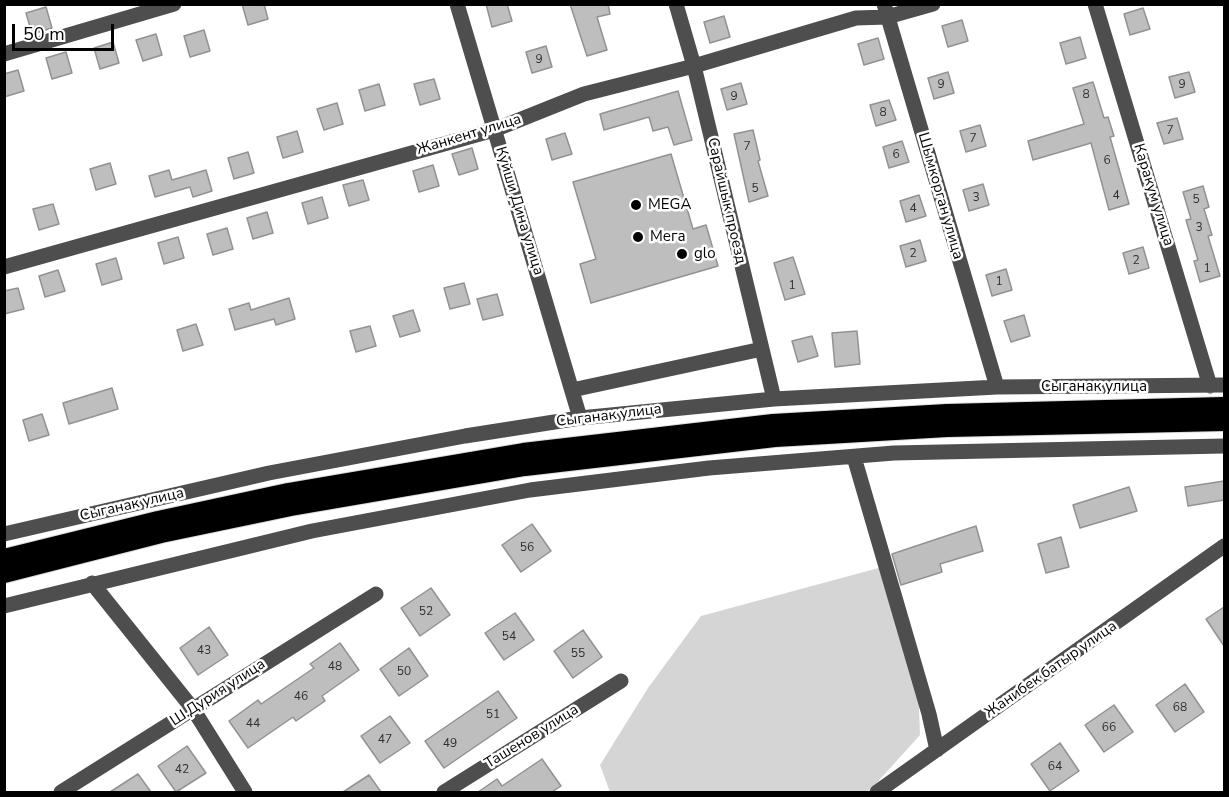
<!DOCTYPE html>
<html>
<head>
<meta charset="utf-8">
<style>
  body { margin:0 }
  #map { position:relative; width:1229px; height:797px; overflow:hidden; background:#fff; font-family:"Nunito Sans",sans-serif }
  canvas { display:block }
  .frame { position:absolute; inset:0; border:6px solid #000; pointer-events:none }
  .scale { position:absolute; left:12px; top:24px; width:102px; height:27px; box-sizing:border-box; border:3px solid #000; border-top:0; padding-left:8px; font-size:18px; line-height:21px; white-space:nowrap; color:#000; -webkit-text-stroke:4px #fff; paint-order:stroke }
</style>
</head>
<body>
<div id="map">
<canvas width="1229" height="797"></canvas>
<div class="frame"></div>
<div class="scale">50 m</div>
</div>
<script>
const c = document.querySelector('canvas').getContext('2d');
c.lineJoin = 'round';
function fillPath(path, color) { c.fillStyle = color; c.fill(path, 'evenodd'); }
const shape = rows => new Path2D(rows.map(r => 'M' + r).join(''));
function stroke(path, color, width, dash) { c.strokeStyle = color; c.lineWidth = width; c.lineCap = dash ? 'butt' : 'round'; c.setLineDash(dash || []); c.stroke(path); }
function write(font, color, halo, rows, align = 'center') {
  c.font = font + ' "Nunito Sans",sans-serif'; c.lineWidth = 5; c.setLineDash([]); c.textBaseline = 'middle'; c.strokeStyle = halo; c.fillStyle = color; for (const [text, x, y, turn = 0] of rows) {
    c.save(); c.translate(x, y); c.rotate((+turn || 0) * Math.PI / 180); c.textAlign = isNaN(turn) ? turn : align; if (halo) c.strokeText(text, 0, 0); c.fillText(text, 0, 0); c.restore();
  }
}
fillPath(shape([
  [886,566,918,682,920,735,873,787,866,792,610,792,600,765,648,688,701,616]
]), '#d5d5d5');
const building = shape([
  [242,4,264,4,268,19,248,25,242,4],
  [486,4,507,4,512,21,492,27,486,4],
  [570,4,608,4,610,14,597,17,607,50,587,56,570,4],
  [46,7,52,28,32,34,26,13,46,7],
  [1143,8,1150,29,1130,35,1124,14,1143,8],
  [724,16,730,37,710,43,704,22,724,16],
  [962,20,968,41,948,47,942,26,962,20],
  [204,30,210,51,190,57,184,36,204,30],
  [156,34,162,55,143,61,136,40,156,34],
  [1080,37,1086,58,1066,64,1060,43,1080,37],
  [878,38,884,59,864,65,858,44,878,38],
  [113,42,119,63,100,69,94,48,113,42],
  [546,46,552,67,532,73,526,52,546,46],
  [66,52,72,73,52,79,46,58,66,52],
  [18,70,24,91,4,97,4,74,18,70],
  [948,72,954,93,934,99,928,78,948,72],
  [1189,72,1195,92,1175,98,1169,77,1189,72],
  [434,79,440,99,420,105,414,84,434,79],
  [1093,82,1104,118,1108,117,1114,136,1110,137,1129,204,1109,210,1091,143,1033,160,1028,141,1084,124,1073,88,1093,82],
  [741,83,747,104,727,110,721,89,741,83],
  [379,84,385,105,365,111,359,90,379,84],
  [678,91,692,140,674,145,668,127,653,131,649,117,604,130,600,114,678,91],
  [889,100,896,120,876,126,870,105,889,100],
  [337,103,343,124,324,130,317,109,337,103],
  [1177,118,1183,139,1164,144,1157,123,1177,118],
  [980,125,986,146,966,152,960,131,980,125],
  [753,130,760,160,758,161,768,196,749,202,734,134,753,130],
  [297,131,303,152,283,158,277,137,297,131],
  [565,133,572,154,552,160,546,139,565,133],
  [902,141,909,162,889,168,883,147,902,141],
  [472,148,478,169,459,175,452,154,472,148],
  [248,152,254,173,234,179,228,158,248,152],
  [671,154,693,229,706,225,718,266,591,303,580,264,596,259,573,182,671,154],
  [110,163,116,184,96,190,90,169,110,163],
  [433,165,439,186,419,192,413,171,433,165],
  [169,170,172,180,206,170,212,191,193,197,190,187,155,197,149,176,169,170],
  [363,180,369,200,349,206,343,185,363,180],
  [983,184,989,205,969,211,963,190,983,184],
  [1203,186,1209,207,1204,209,1212,235,1208,236,1220,276,1200,282,1194,261,1198,260,1186,220,1191,219,1183,192,1203,186],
  [919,195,926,216,906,222,900,201,919,195],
  [322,197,328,218,308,224,302,203,322,197],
  [53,204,59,224,39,230,33,209,53,204],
  [267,212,273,233,253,239,247,218,267,212],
  [227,228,233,249,213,255,207,234,227,228],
  [178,237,184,258,164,264,158,243,178,237],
  [920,240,926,261,906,267,900,246,920,240],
  [1143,247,1149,268,1129,274,1123,253,1143,247],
  [793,257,805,294,785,300,774,263,793,257],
  [116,258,122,279,102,285,96,264,116,258],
  [1006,269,1012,290,992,296,986,275,1006,269],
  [58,270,65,291,45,297,39,276,58,270],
  [464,283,470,304,450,309,444,288,464,283],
  [18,288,24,309,4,314,4,291,18,288],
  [497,294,503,315,483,320,477,299,497,294],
  [289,298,295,319,276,325,274,319,235,330,229,309,249,303,251,310,289,298],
  [413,310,420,331,400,337,393,316,413,310],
  [1024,315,1030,336,1011,342,1004,321,1024,315],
  [196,324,203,345,183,351,177,330,196,324],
  [370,326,376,346,356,352,350,331,370,326],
  [857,331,860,364,835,367,832,333,857,331],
  [812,336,818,356,798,362,792,341,812,336],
  [112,388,118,409,69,424,63,403,112,388],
  [42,414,49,435,29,441,23,420,42,414],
  [1224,481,1224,500,1188,506,1185,487,1224,481],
  [1129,487,1137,511,1080,528,1073,505,1129,487],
  [532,524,551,551,521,572,502,545,532,524],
  [976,526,983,551,940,564,942,572,901,585,892,554,976,526],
  [1061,537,1069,567,1046,573,1038,544,1061,537],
  [431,588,450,615,420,636,401,608,431,588],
  [1224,607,1224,646,1206,619,1224,607],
  [515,613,534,640,504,660,485,633,515,613],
  [209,627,228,655,198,675,180,648,209,627],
  [583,630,602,657,573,678,554,651,583,630],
  [340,643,359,670,322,696,325,701,296,721,293,717,248,748,229,721,258,700,261,704,314,668,310,664,340,643],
  [409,648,428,676,399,696,380,669,409,648],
  [1185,684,1204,712,1175,732,1156,705,1185,684],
  [498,691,517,718,444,768,425,741,498,691],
  [1114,705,1133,732,1104,752,1085,725,1114,705],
  [390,716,410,743,380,763,361,736,390,716],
  [1060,743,1079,771,1050,791,1031,764,1060,743],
  [187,746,206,773,176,792,158,766,187,746],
  [542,759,561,786,552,792,478,792,497,779,502,786,542,759],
  [138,774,151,792,110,792,138,774],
  [369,775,381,792,343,792,369,775]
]);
fillPath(building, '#bebebe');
stroke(building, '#929292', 1.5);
const highway = shape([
  [4,558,158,520,288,492,523,452,773,423,947,413,1224,406],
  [4,574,161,534,291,507,525,467,775,438,947,428,1224,422]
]);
stroke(highway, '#dbdbdb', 20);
stroke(shape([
  [457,4,580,418],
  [676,4,694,66,774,399],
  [884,4,997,387],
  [1095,4,1210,386],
  [4,54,174,4],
  [4,267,494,130,584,94,694,66,856,18,887,17,933,4],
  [572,390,762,349],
  [854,457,929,714,937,750],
  [4,534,269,473,465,436,580,418,774,399,997,387,1224,385],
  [92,583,193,709,245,792],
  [4,606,312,531,530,490,709,468,894,453,1224,446],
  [61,792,376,594],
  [444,792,621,681],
  [877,792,1224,546]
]), '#4e4e4e', 15);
stroke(highway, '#000', 18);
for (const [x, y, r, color] of [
  [636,205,6,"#000"],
  [638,237,6,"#000"],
  [682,254,6,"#000"]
]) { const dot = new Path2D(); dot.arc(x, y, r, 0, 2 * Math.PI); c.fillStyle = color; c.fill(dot); stroke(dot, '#fff', 2); }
write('12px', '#303030', null, [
  ["9",539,60],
  ["9",941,85],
  ["9",1182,85],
  ["8",1086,95],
  ["9",734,97],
  ["8",883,113],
  ["7",1170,131],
  ["7",973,139],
  ["7",747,147],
  ["6",896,155],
  ["6",1107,161],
  ["5",755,189],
  ["4",1116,196],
  ["3",976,198],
  ["5",1196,200],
  ["4",913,209],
  ["3",1199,228],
  ["2",913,254],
  ["2",1136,261],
  ["1",1207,269],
  ["1",999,282],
  ["1",792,286],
  ["56",527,548],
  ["52",426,612],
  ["54",509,637],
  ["43",204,651],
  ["55",578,654],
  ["48",335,667],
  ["50",404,672],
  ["46",301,697],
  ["68",1180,708],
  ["51",493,715],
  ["44",253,724],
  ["66",1109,728],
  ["47",385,740],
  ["49",450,744],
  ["64",1055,767],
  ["42",182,770]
]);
write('15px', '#000', '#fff', [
  ["Жанкент улица",469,135,-17],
  ["Каракум улица",1153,195,73],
  ["Шымкорган улица",940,196,74],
  ["Сарайшык проезд",726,201,77],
  ["Куйши Дина улица",519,211,73],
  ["Сыганак улица",1094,387],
  ["Сыганак улица",609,416,-7],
  ["Сыганак улица",132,505,-13],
  ["Жанибек батыр улица",1051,670,-35],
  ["Ш.Дурия улица",218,693,-33],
  ["Ташенов улица",532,737,-32]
]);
write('15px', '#000', '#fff', [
  ["MEGA",648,205],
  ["Мега",650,237],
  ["glo",694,254]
], 'left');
</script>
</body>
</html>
